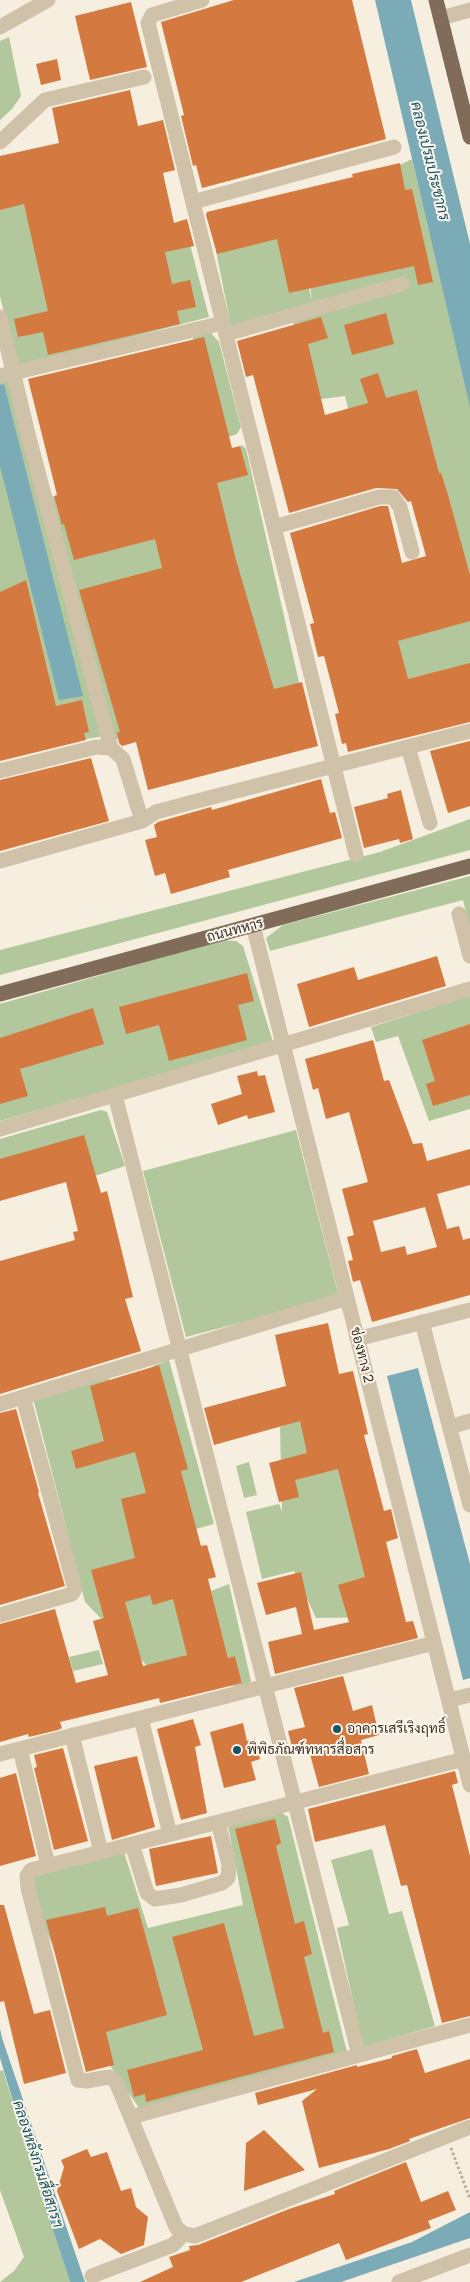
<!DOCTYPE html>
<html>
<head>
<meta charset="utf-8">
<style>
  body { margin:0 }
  canvas { display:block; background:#f6eedf }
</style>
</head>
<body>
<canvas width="470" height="2282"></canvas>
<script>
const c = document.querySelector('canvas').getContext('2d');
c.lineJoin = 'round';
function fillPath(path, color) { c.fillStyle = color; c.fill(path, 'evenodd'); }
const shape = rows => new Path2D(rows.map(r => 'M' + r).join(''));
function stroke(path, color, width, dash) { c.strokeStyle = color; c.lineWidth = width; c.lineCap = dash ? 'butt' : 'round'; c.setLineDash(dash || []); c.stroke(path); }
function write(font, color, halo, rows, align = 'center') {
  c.font = font + ' "Golos Text",Sarabun,sans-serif'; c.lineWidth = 4; c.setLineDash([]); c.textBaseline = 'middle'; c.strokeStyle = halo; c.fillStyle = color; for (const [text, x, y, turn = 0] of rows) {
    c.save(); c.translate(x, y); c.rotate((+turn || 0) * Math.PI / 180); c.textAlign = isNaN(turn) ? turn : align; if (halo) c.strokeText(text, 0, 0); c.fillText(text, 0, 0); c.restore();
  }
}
fillPath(shape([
  [9,37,21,96,12,109,0,120,0,41],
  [412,159,470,404,470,674,396,684,389,622,466,595,442,487,350,416,345,396,314,400,292,318,231,326,216,251,292,227,312,300,303,237,342,194],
  [0,177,187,233,209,317,17,367,0,296],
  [209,331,219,342,241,427,237,434,220,440,192,335],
  [11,381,104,736,0,753,0,383],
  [242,445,246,449,301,691,244,704,197,477],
  [52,496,159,530,170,594,149,734,112,740],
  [470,819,470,850,0,975,0,950,380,852],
  [470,876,470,928,463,900,270,951,266,938,283,925],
  [223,940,236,941,243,946,273,1042,0,1121,0,1004],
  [470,996,470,1109,429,1121,398,1036,376,1042,371,1027],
  [101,1110,107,1112,125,1166,89,1178,0,1163,0,1139],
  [296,1130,339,1297,186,1337,143,1171],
  [169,1360,214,1524,196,1529,153,1366],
  [108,1378,144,1426,192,1651,156,1675,85,1602,33,1398],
  [333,1407,385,1617,316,1618,294,1571,262,1579,246,1512,279,1504,282,1512,280,1427],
  [249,1462,257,1495,244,1498,236,1466],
  [229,1584,251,1681,245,1687,230,1686,242,1683,235,1656,228,1658,211,1591],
  [99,1650,103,1664,73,1671,69,1657],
  [282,1813,288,1817,347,2052,139,2108,102,2054,42,1922,34,1893,34,1875,124,1852,148,1928,243,1905,228,1825],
  [372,1849,389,1914,402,1911,435,2026,363,2047,337,1928,349,1925,331,1860],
  [3,2070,41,2194,70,2282,0,2282,14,2271,24,2257,0,2190,0,2071]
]), '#b2c79c');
fillPath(shape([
  [375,0,411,0,470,244,470,407],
  [4,384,83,696,59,700,0,466,0,385],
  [418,1368,470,1564,470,1678,463,1680,387,1376],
  [0,2029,2,2038,85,2282,70,2282,41,2194,0,2058],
  [470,2212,470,2238,341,2282,294,2282,412,2242]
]), '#7aabb7');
fillPath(shape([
  [234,0,352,0,386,139,202,188,196,165,193,166,181,116,184,115,161,22],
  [131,2,147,67,90,80,75,16],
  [57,59,61,80,41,85,36,64],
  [130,90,138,126,163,120,175,170,163,173,174,223,187,219,194,246,165,252,172,284,190,280,196,307,177,311,180,324,48,355,43,332,18,337,14,319,48,311,24,204,0,210,0,156,59,143,52,108],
  [400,163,405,190,412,189,433,282,418,285,414,266,289,293,277,239,217,254,206,215,207,212,353,177,352,174],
  [386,313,394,344,352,355,344,325],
  [321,317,328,338,308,344,325,415,368,403,360,379,378,373,386,398,417,390,439,473,441,473,448,495,470,575,470,621,398,641,408,679,470,663,470,722,348,752,346,743,342,744,335,714,339,713,324,656,318,657,310,624,314,623,290,533,380,506,388,506,402,563,426,556,411,501,408,502,397,489,376,488,289,513,253,375,246,377,237,341],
  [204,337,232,448,240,446,248,475,217,483,236,560,274,689,302,682,318,746,148,790,136,742,122,746,119,743,117,732,120,732,79,590,162,568,155,539,74,560,64,524,62,525,54,496,57,495,28,379],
  [26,580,56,706,82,700,89,732,84,733,86,740,0,761,0,592],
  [470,741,470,806,448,813,430,751],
  [91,758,109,821,0,851,0,780],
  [321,779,330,813,335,812,342,838,228,870,230,877,171,894,165,873,155,876,145,840,157,837,154,825,158,822,211,807,212,810],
  [401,790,413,839,400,843,399,839,364,848,354,807,388,798,387,794],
  [437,956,446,986,309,1027,297,984,354,967,358,980],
  [247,973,254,1001,238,1005,247,1040,169,1061,159,1025,126,1034,119,1007],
  [93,1008,104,1044,20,1069,28,1096,0,1104,0,1038],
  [470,1024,470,1095,433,1106,426,1084,435,1081,422,1040],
  [373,1040,384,1081,389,1080,413,1144,422,1143,427,1161,470,1149,470,1185,437,1194,447,1229,459,1226,463,1240,470,1238,470,1295,372,1322,360,1280,353,1282,348,1261,353,1260,347,1237,354,1235,342,1189,368,1182,349,1112,326,1119,318,1088,313,1090,305,1059],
  [425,1207,437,1247,407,1255,405,1246,381,1252,373,1221],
  [257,1071,258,1076,265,1075,275,1112,248,1119,247,1115,218,1125,211,1104,242,1094,237,1076],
  [84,1135,101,1193,107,1191,133,1297,125,1299,141,1351,0,1394,0,1261,75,1240,73,1232,78,1231,66,1182,0,1201,0,1159],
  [328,1323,339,1374,353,1371,368,1434,364,1435,384,1511,391,1509,398,1538,386,1542,406,1622,413,1621,418,1638,275,1674,268,1642,302,1634,296,1607,266,1615,257,1583,301,1572,314,1630,349,1622,338,1585,365,1577,338,1469,295,1480,299,1497,279,1502,269,1463,307,1453,300,1421,214,1445,204,1408,286,1386,275,1335],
  [159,1365,188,1469,181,1471,201,1546,207,1545,216,1577,208,1579,228,1658,235,1656,242,1683,160,1703,159,1698,60,1722,62,1728,58,1730,29,1737,28,1734,0,1742,0,1624,55,1609,76,1683,108,1675,93,1621,104,1618,91,1570,135,1558,121,1499,146,1493,135,1452,76,1469,71,1451,104,1441,90,1386],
  [150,1595,153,1605,173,1599,187,1655,143,1666,125,1602],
  [16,1409,39,1492,38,1493,65,1586,0,1605,0,1413],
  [343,1676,353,1711,372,1705,379,1735,361,1740,369,1774,319,1787,308,1747,293,1751,288,1731,305,1727,294,1688],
  [193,1719,201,1745,195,1747,207,1813,181,1820,157,1729],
  [243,1723,247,1741,255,1739,260,1759,251,1762,256,1780,224,1788,210,1732],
  [63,1748,88,1841,54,1850,34,1768,37,1767,34,1755],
  [137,1756,155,1827,112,1840,94,1766],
  [455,1771,458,1783,452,1785,470,1856,470,2016,442,2023,407,1885,401,1886,385,1825,315,1842,308,1809],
  [16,1773,36,1856,0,1866,0,1778],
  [275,1819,281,1843,276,1846,295,1924,304,1921,312,1954,304,1957,323,2033,329,2031,334,2052,146,2102,145,2094,134,2097,127,2070,203,2050,172,1937,224,1923,254,2036,284,2028,235,1829],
  [211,1836,218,1873,156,1886,149,1849],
  [0,1905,4,1905,34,2014,50,2010,66,2073,24,2084,4,2001,0,2002],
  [105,1907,107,1916,138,1908,167,2015,106,2032,114,2065,86,2072,46,1920],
  [417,2049,425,2073,470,2059,470,2118,409,2139,410,2141,389,2149,319,2168,302,2101,317,2089,258,2105,255,2093,357,2065,357,2067,392,2058,392,2056],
  [264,2130,305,2170,244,2191,246,2143],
  [87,2149,91,2157,107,2152,121,2191,131,2188,136,2207,148,2217,144,2245,121,2254,100,2239,79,2249,57,2191,64,2167,61,2160],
  [406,2162,421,2202,448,2191,456,2210,428,2221,431,2228,346,2260,339,2243,241,2282,140,2282,173,2267,169,2257,190,2250,189,2246,198,2245,289,2209,335,2194,334,2191]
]), '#d4793f');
stroke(shape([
  [451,2148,470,2199]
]), '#bcab92', 3, [2.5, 2.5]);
stroke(shape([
  [202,0,152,15,148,23,356,855],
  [441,18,470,10],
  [0,27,48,0],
  [0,142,45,100,144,77],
  [193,202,394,147],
  [0,317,28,434,111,748],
  [226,334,402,284],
  [0,376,223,323],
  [274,527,379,497,393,497,400,507,412,552],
  [408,747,430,823],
  [0,771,96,747,111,748,123,759,142,821],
  [0,861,142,821,156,812,193,802,470,731],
  [459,914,470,956],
  [253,925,470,1785],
  [115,1095,359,2055],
  [0,1129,470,989],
  [422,1322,470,1505],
  [357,1339,470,1310],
  [0,1404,347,1298],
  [450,1427,470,1421],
  [0,1615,72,1594,75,1589,23,1397],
  [449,1700,470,1695],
  [141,1718,170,1834],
  [72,1735,101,1852],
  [20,1749,48,1865],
  [0,1754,434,1643],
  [464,1759,31,1870,27,1876,28,1888,78,2080,86,2081,109,2077,116,2082,176,2227,184,2234,195,2236,470,2127],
  [132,1844,147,1893,155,1899,181,1895,222,1883,228,1878,229,1865,218,1822],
  [131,2117,470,2025],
  [92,2276,173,2245,184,2234],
  [399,2282,470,2255]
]), '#d0c1a9', 15);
stroke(shape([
  [436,0,470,137],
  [0,994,470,866]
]), '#806c59', 15);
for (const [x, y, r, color] of [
  [337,1729,5,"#195464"],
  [237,1750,5,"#195464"]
]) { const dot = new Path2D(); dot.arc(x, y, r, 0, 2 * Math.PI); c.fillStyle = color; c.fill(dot); stroke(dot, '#fcf7ec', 2); }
write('14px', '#3c3229', '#fcf7ec', [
  ["ถนนทหาร",235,930,-15],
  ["ช่องทาง 2",362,1355,76]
]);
write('14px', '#3c3229', '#fcf7ec', [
  ["อาคารเสรีเริงฤทธิ์",347,1729],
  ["พิพิธภัณฑ์ทหารสื่อสาร",247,1750]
], 'left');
write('italic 15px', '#195464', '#fcf7ec', [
  ["คลองเปรมประชากร",430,161,76],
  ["คลองหลังกรมสื่อสารฯ",38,2164,72]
]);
</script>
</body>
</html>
